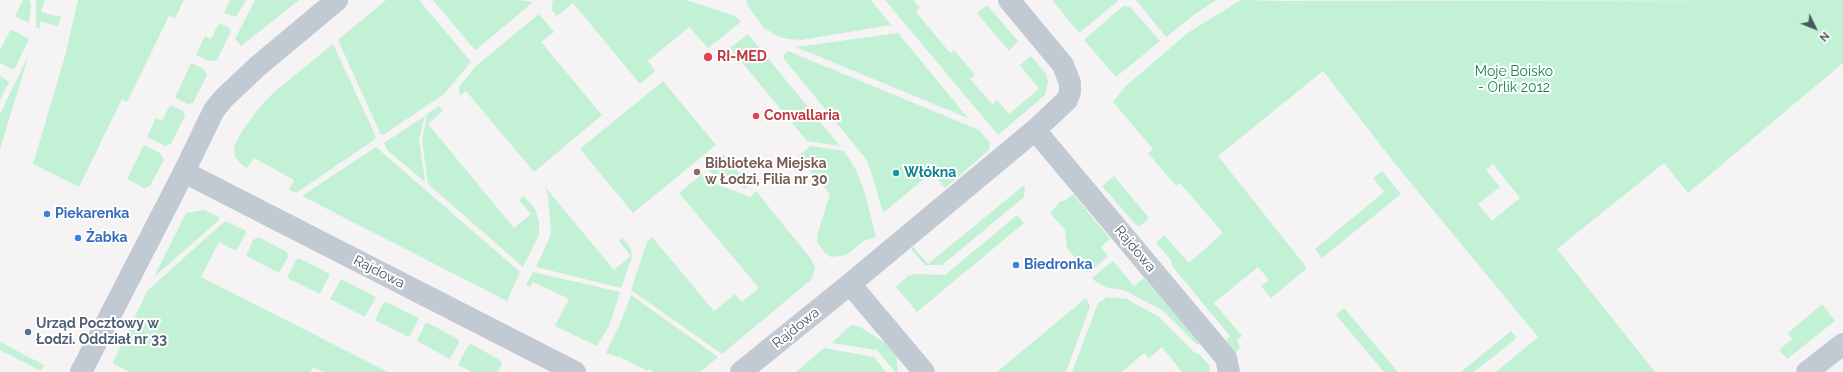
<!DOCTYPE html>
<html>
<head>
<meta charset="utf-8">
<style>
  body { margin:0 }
  #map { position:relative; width:1843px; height:372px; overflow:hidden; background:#f5f3f3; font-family:Raleway,sans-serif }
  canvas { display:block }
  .north { position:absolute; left:1795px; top:8px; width:40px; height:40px; -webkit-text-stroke:3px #fff; paint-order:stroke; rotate:133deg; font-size:11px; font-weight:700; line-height:16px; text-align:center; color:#4a5661 }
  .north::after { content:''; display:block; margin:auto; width:14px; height:18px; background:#4a5661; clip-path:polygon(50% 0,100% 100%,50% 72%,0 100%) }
</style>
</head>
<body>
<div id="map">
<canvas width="1843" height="372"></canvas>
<div class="north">N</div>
</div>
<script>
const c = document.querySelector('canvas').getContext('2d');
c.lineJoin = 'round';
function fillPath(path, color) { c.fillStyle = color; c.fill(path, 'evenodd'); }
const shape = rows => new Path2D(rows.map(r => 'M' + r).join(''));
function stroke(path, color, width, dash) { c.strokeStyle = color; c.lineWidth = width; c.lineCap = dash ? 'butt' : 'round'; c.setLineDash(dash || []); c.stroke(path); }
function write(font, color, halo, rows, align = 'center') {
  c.font = font + ' Raleway,sans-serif'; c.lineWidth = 4; c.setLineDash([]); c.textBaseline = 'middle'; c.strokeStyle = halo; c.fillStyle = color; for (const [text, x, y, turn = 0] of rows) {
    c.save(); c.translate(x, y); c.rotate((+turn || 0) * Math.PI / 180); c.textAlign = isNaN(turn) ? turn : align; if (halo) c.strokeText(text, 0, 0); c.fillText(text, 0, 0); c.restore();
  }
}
fillPath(shape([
  [23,0,29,0,31,5,29,23,15,16],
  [36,0,45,0,41,12,61,17,58,26,40,21,40,29,36,27],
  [78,0,184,0,175,18,169,16,127,102,122,99,79,187,33,164,65,56],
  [230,0,246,0,236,17,224,13],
  [255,0,299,0,241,46,235,39],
  [386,0,419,0,471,62,444,94,383,135,381,135,338,40],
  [433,0,520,0,533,2,477,49,474,49],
  [553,0,686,0,735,16,741,22,708,48,689,27,648,61,655,71,640,84,573,3,557,16,551,9],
  [746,0,871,0,891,25,801,40,789,39,779,37,764,28,748,6],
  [885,0,913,0,920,8,916,12,950,53,954,50,975,75,970,79,992,104,997,100,1009,114,1039,89,1020,65,1031,56,1046,74,1048,82,1045,95,998,135],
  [1052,0,1119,0,1079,33],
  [1136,0,1216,0,1195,14,1166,37],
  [1241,0,1282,1,1843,0,1843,63,1688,193,1664,163,1557,249,1655,372,1496,372,1538,337,1396,165,1323,71,1218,156,1307,268,1271,298,1261,286,1269,280,1258,267,1214,303,1242,336,1237,340,1240,347,1236,353,1226,340,1230,336,1172,266,1171,260,1156,243,1164,235,1189,263,1223,233,1180,183,1176,186,1148,153,1153,149,1113,102,1126,86,1189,32],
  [1493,164,1520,198,1492,221,1478,204,1500,187,1486,170],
  [987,5,1018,41,1009,51,977,13],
  [1123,6,1130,7,1160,41,1116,77,1084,40],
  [539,14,554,32,541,42,602,115,534,172,466,91,460,96,459,87,476,66],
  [219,23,228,27,231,31,217,60,208,61,196,55,205,36,211,39],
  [11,29,29,39,14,70,0,63,0,50],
  [898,33,968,118,796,47],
  [748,34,840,146,807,141,730,48],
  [333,44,376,137,374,140,296,193,289,190,294,180,254,158,247,168,243,166,235,157,234,147,242,131,260,107,273,93],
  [788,51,979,130,990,143,989,150,945,188,932,172,883,213,873,178,866,159,784,59,783,56],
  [29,54,0,149,0,114],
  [191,63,204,69,207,75,193,103,188,104,175,98],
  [0,76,9,82,0,100],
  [663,81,716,145,633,213,580,149],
  [170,105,183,111,185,116,171,144,165,146,147,137,156,118,162,121],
  [439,106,443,111,428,124,514,228,531,214,519,200,524,196,535,209,539,222,539,235,523,267,428,184,422,140,427,114],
  [425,116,419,139,425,182,387,150,384,143],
  [144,145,160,153,164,160,150,186,144,188,127,179],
  [811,146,844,151,855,168,864,190,876,237,864,241,846,255,831,257,824,252,817,242,818,232,830,194,798,156],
  [376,147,520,272,507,301,302,196],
  [724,155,749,185,745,188,714,176,708,169],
  [1382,171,1401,194,1322,258,1315,249,1384,192,1373,178],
  [702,174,708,181,750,197,756,191,811,259,815,268,812,279,722,354,631,290,647,242,652,237,714,311,735,294,742,302,759,288,679,193],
  [1114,176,1149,218,1140,226,1137,226,1102,186],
  [1023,186,1025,188,1024,197,942,265,925,265,911,249,913,247,928,264],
  [545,187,614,270,631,256,619,241,623,238,631,249,632,257,621,288,536,267,549,239,551,231,548,196],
  [1073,194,1110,239,1101,247,1108,256,1091,271,1087,272,1067,248,1065,230,1050,213,1061,201,1064,201],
  [204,210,219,217,219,220,154,277,186,213],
  [1017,215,1024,223,917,312,896,287,908,276,915,274,945,275],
  [225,221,245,230,246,233,236,251,219,242,201,277,388,372,324,372,313,367,310,372,129,372,114,364,113,362,148,290],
  [258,237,287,252,288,257,279,273,246,256,253,240],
  [299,258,330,274,320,294,287,278,296,260],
  [1113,261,1134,286,1144,278,1200,344,1196,344,1162,310,1124,290,1108,288,1096,282,1092,278],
  [533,272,620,292,609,326,597,346,555,326,569,299,533,282,530,287,526,285],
  [341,279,376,297,365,317,330,299],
  [631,295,659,315,718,357,700,372,654,372,649,369,647,371,618,356,617,357,606,353,619,326],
  [1107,297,1127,299,1159,317,1196,354,1199,354,1209,365,1210,372,1182,372,1162,347,1149,358,1144,353,1122,372,1072,372,1098,303],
  [1086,298,1090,306,1066,372,997,372],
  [386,302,419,318,409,337,375,320,383,303],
  [1822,304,1835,321,1787,359,1779,350,1792,339,1788,333],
  [1344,308,1398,372,1384,372,1336,315],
  [426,322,458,339,459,343,450,359,417,341],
  [851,325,860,327,884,342,896,355,898,372,895,372,877,350,832,343],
  [1511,331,1517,338,1474,372,1461,372],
  [0,342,44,365,41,371,0,350],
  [471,344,500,360,502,364,498,372,472,372,458,365,468,346],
  [824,348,874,357,886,372,796,372]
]), '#c3f1d5');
stroke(shape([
  [1035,130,1226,358,1229,372],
  [184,172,214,110,224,98,258,66,337,0],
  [850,284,1035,130,1067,100,1070,92,1070,83,1063,65,1009,0],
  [81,372,184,172,575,372],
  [741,372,850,284,924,372],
  [1807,372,1843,344]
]), '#c1cad2', 22);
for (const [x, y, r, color] of [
  [708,57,5,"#e0444e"],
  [756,116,4,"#e0444e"],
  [697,172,4,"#8d6e63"],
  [896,173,4,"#0f9aa8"],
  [47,214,4,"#3f7fe0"],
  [78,238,4,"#3f7fe0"],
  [1016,265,4,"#3f7fe0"],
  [28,332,4,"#5c6f8a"]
]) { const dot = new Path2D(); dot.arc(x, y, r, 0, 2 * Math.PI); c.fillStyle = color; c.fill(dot); stroke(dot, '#fff', 1.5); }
write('bold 14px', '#be3a42', '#fff', [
  ["RI-MED",717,57],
  ["Convallaria",764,116]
], 'left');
write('14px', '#17864f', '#fff', [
  ["Moje Boisko",1514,72],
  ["- Orlik 2012",1514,88]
]);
write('bold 14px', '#785e54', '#fff', [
  ["Biblioteka Miejska",705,164],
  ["w Łodzi, Filia nr 30",705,180]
], 'left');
write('bold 14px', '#0d838f', '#fff', [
  ["Włókna",904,173]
], 'left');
write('bold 14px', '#366cbe', '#fff', [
  ["Piekarenka",55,214],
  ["Żabka",86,238],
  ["Biedronka",1024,265]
], 'left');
write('14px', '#4a5661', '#fff', [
  ["Rajdowa",1135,249,50],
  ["Rajdowa",379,272,27],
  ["Rajdowa",796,328,-39]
]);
write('bold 14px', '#4e5e75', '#fff', [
  ["Urząd Pocztowy w",36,324],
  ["Łodzi. Oddział nr 33",36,340]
], 'left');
</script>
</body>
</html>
